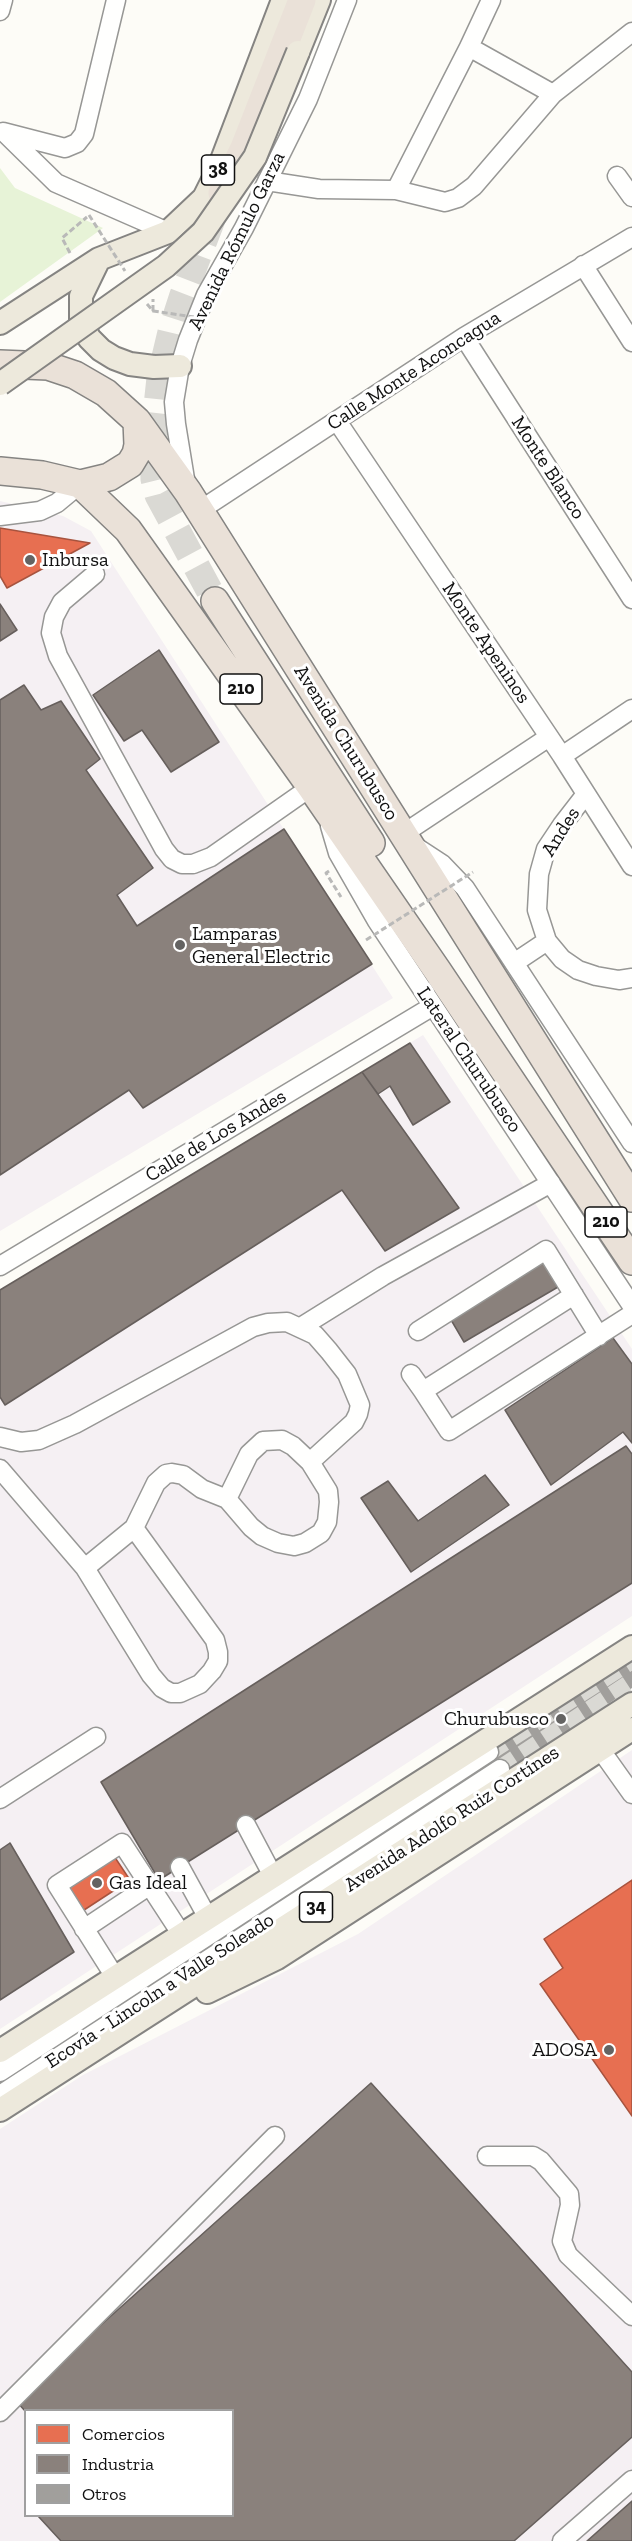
<!DOCTYPE html>
<html>
<head>
<meta charset="utf-8">
<style>
  body { margin:0 }
  #map { position:relative; width:632px; height:2541px; overflow:hidden; background:#fdfcf7; font-family:"Zilla Slab",serif }
  canvas { display:block }
  .legend { position:absolute; left:24px; top:2409px; width:210px; height:108px; box-sizing:border-box; background:#fff; border:2px solid #a0a0a0; margin:0; padding:8px 10px; list-style:none; font-size:18px; color:#111 }
  .legend li { display:flex; align-items:center; gap:12px; height:30px }
  .legend b { width:30px; border:2px solid #a0a0a0 }
</style>
</head>
<body>
<div id="map">
<canvas width="632" height="2541"></canvas>
<ul class="legend">
<li><b style="height:16px;background:#e76f51"></b>Comercios</li>
<li><b style="height:16px;background:#8a817c"></b>Industria</li>
<li><b style="height:16px;background:#a19f9c"></b>Otros</li>
</ul>
</div>
<script>
const c = document.querySelector('canvas').getContext('2d');
c.lineJoin = 'round';
function fillPath(path, color) { c.fillStyle = color; c.fill(path, 'evenodd'); }
const shape = rows => new Path2D(rows.map(r => 'M' + r).join(''));
function stroke(path, color, width, dash) { c.strokeStyle = color; c.lineWidth = width; c.lineCap = dash ? 'butt' : 'round'; c.setLineDash(dash || []); c.stroke(path); }
function write(font, color, halo, rows, align = 'center') {
  c.font = font + ' "Zilla Slab",serif'; c.lineWidth = 6; c.setLineDash([]); c.textBaseline = 'middle'; c.strokeStyle = halo; c.fillStyle = color; for (const [text, x, y, turn = 0] of rows) {
    c.save(); c.translate(x, y); c.rotate((+turn || 0) * Math.PI / 180); c.textAlign = isNaN(turn) ? turn : align; if (halo) c.strokeText(text, 0, 0); c.fillText(text, 0, 0); c.restore();
  }
}
fillPath(shape([
  [0,501,63,516,91,531,393,998,0,1231],
  [423,1035,632,1349,632,1616,0,2029,0,1290],
  [632,1750,632,2541,0,2541,0,2129,83,2075,358,1934],
  [26,2410,232,2410,232,2516,26,2516]
]), '#f5f0f3');
fillPath(shape([
  [0,168,15,188,103,228,0,302]
]), '#e7f3d7');
const shops = shape([
  [0,528,90,543,7,588,0,576,0,528],
  [112,1853,130,1880,81,1912,64,1886,112,1853],
  [632,1880,632,2116,540,1984,563,1968,544,1939,632,1880]
]);
fillPath(shops, '#e76f51');
stroke(shops, '#a7533e', 1.5);
const industry = shape([
  [0,604,17,630,0,641,0,604],
  [159,650,219,742,171,772,142,730,124,741,93,695,159,650],
  [24,685,41,710,61,701,100,759,86,770,153,868,117,895,137,926,284,829,372,964,143,1108,129,1090,0,1175,0,700,24,685],
  [410,1043,450,1102,413,1125,390,1086,378,1094,362,1072,410,1043],
  [362,1072,459,1208,385,1251,342,1190,5,1405,0,1397,0,1290,362,1072],
  [541,1258,558,1287,464,1342,447,1313,541,1258],
  [613,1338,632,1364,632,1443,623,1432,551,1485,505,1410,613,1338],
  [626,1446,632,1454,632,1583,159,1880,101,1782,626,1446],
  [485,1475,509,1505,411,1572,361,1498,388,1481,418,1521,485,1475],
  [10,1843,74,1952,0,2000,0,1850,10,1843],
  [371,2083,632,2372,632,2437,514,2541,61,2541,38,2516,232,2516,232,2410,26,2412,16,2401,371,2083],
  [632,2501,632,2541,587,2541,632,2501]
]);
fillPath(industry, '#8a817c');
stroke(industry, '#665f5c', 1.5);
fillPath(shape([
  [632,1659,632,1688,503,1774,488,1751]
]), '#a19f9c');
stroke(shape([
  [489,1752,632,1660],
  [500,1769,632,1682]
]), '#dad9d4', 18, [18, 9]);
stroke(shape([
  [213,217,183,295,171,332,160,378,153,443,154,479,158,495,215,601]
]), '#dad9d4', 27, [27, 14]);
const minor = shape([
  [0,11,3,0],
  [469,47,491,0],
  [3,132,65,148,77,143,84,134,116,0],
  [5,133,56,183,168,232],
  [617,176,632,197],
  [267,181,319,189,396,190,445,202,458,198,474,186,553,94,632,32],
  [396,190,469,47,553,94],
  [583,265,632,342],
  [464,337,632,599],
  [337,421,562,756,632,866],
  [186,485,176,424,174,402,180,366,188,340,206,295,244,228,308,99,347,0],
  [199,511,464,337,632,237],
  [0,516,40,511,57,503,80,484],
  [95,574,62,602,54,617,51,633,58,656,164,849,172,859,182,864,193,864,211,857,311,787],
  [562,756,632,709],
  [586,794,562,825,546,849,539,874,537,910,547,941,562,959,578,970,596,976,619,980,632,978],
  [330,826,338,853,377,921,632,1306],
  [403,834,549,737],
  [413,845,442,864,465,888,632,1143],
  [514,963,547,941],
  [0,1266,433,1006],
  [301,1327,383,1276,551,1183],
  [418,1331,546,1250,599,1336],
  [411,1374,423,1391,574,1295],
  [423,1391,449,1431,632,1314],
  [0,1437,21,1442,39,1440,75,1424,253,1327,268,1323,287,1322,315,1335,329,1351,347,1374,360,1405,358,1414,354,1422,310,1462],
  [0,1469,85,1568,151,1675,162,1688,171,1693,180,1693,200,1684,212,1671,218,1661,218,1652,215,1640,134,1528],
  [85,1568,134,1528,156,1483,166,1474,172,1473,183,1475,202,1489,227,1499,251,1527,262,1536,278,1543,294,1546,305,1543,321,1533,327,1522,329,1502,328,1491,310,1462,293,1446,282,1440,263,1441,249,1454,227,1499],
  [600,1749,632,1794],
  [0,1799,96,1737],
  [246,1825,273,1876],
  [180,1867,208,1918],
  [84,1929,150,1885],
  [115,1977,57,1885,122,1843,182,1935],
  [0,2072,489,1752],
  [0,2095,500,1769],
  [487,2156,533,2156,541,2161,569,2194,570,2205,562,2241,568,2255,632,2316],
  [0,2412,275,2136],
  [562,2541,632,2480]
]);
const major = shape([
  [298,52,319,0],
  [98,261,81,296,81,319,89,338,101,350,114,358,130,364,154,367,180,366],
  [0,323,99,259,168,232,204,198,219,168,283,0],
  [207,1992,277,1958,632,1729],
  [0,2051,632,1647],
  [0,2110,632,1704]
]);
const highway = shape([
  [222,193,244,148,302,0],
  [0,364,48,366,75,375,106,393,137,421,188,492,632,1198],
  [0,471,42,475,80,484,128,530,311,787,437,970,632,1261],
  [80,484,109,477,130,464,136,454,138,445,137,421],
  [215,601,371,843]
]);
stroke(minor, '#979795', 21);
stroke(major, '#858482', 26);
stroke(highway, '#858482', 30);
stroke(shape([
  [70,253,62,238,87,217],
  [153,311,153,299],
  [329,871,326,873,341,897]
]), '#b9b9b8', 3, [6, 3]);
stroke(minor, '#fffffe', 18);
stroke(major, '#ede9dc', 22);
stroke(highway, '#eae1d8', 27);
const majorBridge = shape([
  [0,384,166,266,203,232,255,157,298,52]
]);
stroke(majorBridge, '#858482', 26, []);
stroke(shape([
  [89,215,125,271],
  [147,304,153,311,201,318],
  [366,940,473,872]
]), '#b9b9b8', 3, [6, 3]);
stroke(majorBridge, '#ede9dc', 22);
for (const [x, y, r, color] of [
  [30,560,6,"#646362"],
  [180,945,6,"#646362"],
  [561,1719,6,"#646362"],
  [97,1883,6,"#646362"],
  [609,2050,6,"#646362"]
]) { const dot = new Path2D(); dot.arc(x, y, r, 0, 2 * Math.PI); c.fillStyle = color; c.fill(dot); stroke(dot, '#fff', 2); }
for (const [x, y, w] of [
  [218,170,33],
  [241,689,42],
  [606,1222,42],
  [316,1907,33]
]) { const box = new Path2D(); box.roundRect(x - w / 2, y - 15, w, 30, 4.5); c.fillStyle = '#fff'; c.fill(box); stroke(box, '#111', 1.5); }
write('bold 18px', '#111', null, [
  ["38",218,170],
  ["210",241,689],
  ["210",606,1222],
  ["34",316,1907]
]);
write('20px', '#111', '#fff', [
  ["Avenida Rómulo Garza",237,241,-64],
  ["Calle Monte Aconcagua",414,371,-33],
  ["Monte Blanco",548,468,57],
  ["Monte Apeninos",486,643,56],
  ["Avenida Churubusco",346,743,58],
  ["Andes",561,832,-58],
  ["Lateral Churubusco",469,1060,56],
  ["Calle de Los Andes",216,1136,-31],
  ["Avenida Adolfo Ruiz Cortínes",452,1819,-33],
  ["Ecovía - Lincoln a Valle Soleado",160,1991,-33]
]);
write('20px', '#111', '#fff', [
  ["Inbursa",42,560],
  ["Lamparas",192,934],
  ["General Electric",192,957],
  ["Churubusco",549,1719,"right"],
  ["Gas Ideal",109,1883],
  ["ADOSA",597,2050,"right"]
], 'left');
</script>
</body>
</html>
